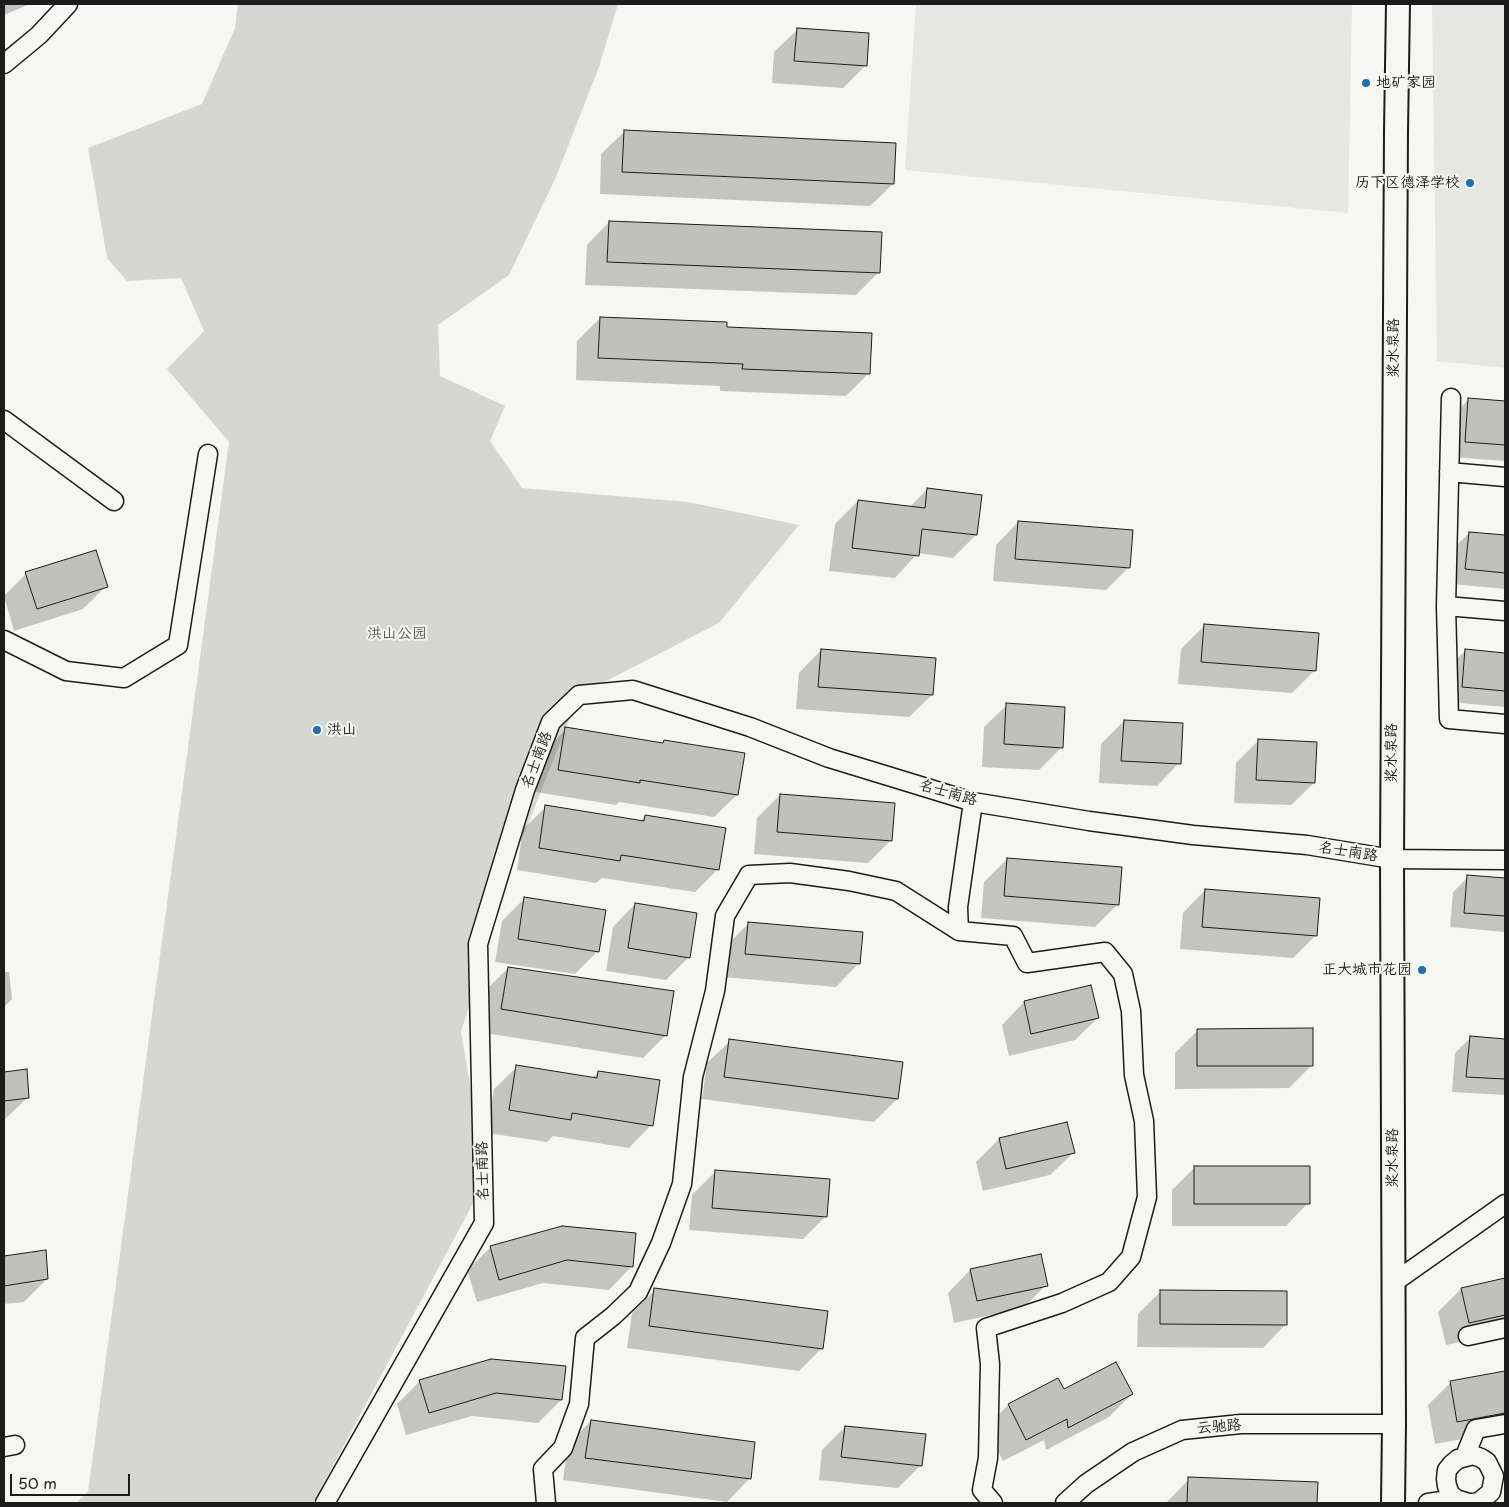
<!DOCTYPE html>
<html>
<head>
<meta charset="utf-8">
<style>
  body { margin:0 }
  #map { position:relative; width:1509px; height:1507px; overflow:hidden; background:#f6f6f2; font-family:"Playpen Sans",sans-serif }
  canvas { display:block }
  .frame { position:absolute; inset:0; border:5px solid #1c1c1c; pointer-events:none }
  .scale { position:absolute; left:10px; top:1474px; width:120px; height:22px; box-sizing:border-box; border:2px solid #1c1c1c; border-top:0; padding-left:6px; font-size:15px; line-height:18px; white-space:nowrap; color:#1c1c1c; -webkit-text-stroke:4px #f6f6f2; paint-order:stroke }
</style>
</head>
<body>
<div id="map">
<canvas width="1509" height="1507"></canvas>
<div class="frame"></div>
<div class="scale">50 m</div>
</div>
<script>
const c = document.querySelector('canvas').getContext('2d');
c.lineJoin = 'round';
function fillPath(path, color) { c.fillStyle = color; c.fill(path, 'evenodd'); }
const shape = rows => new Path2D(rows.map(r => 'M' + r).join(''));
function stroke(path, color, width, dash) { c.strokeStyle = color; c.lineWidth = width; c.lineCap = dash ? 'butt' : 'round'; c.setLineDash(dash || []); c.stroke(path); }
function write(font, color, halo, rows, align = 'center') {
  c.font = font + ' "Playpen Sans","LXGW WenKai TC",sans-serif'; c.lineWidth = 4; c.setLineDash([]); c.textBaseline = 'middle'; c.strokeStyle = halo; c.fillStyle = color; for (const [text, x, y, turn = 0] of rows) {
    c.save(); c.translate(x, y); c.rotate((+turn || 0) * Math.PI / 180); c.textAlign = isNaN(turn) ? turn : align; if (halo) c.strokeText(text, 0, 0); c.fillText(text, 0, 0); c.restore();
  }
}
fillPath(shape([
  [916,4,1352,4,1348,213,905,170],
  [1432,4,1505,4,1505,368,1437,361]
]), '#e6e6e2');
fillPath(shape([
  [238,4,618,4,599,67,556,177,509,275,438,325,440,376,505,406,490,441,522,488,688,502,799,525,719,623,579,695,517,852,461,1032,486,1179,313,1503,76,1503,88,1492,229,442,167,369,204,331,181,278,127,281,107,258,88,148,202,104,235,28]
]), '#d6d6d2');
fillPath(shape([
  [4,4,30,4,4,15],
  [797,30,866,65,843,88,772,83,774,52],
  [624,132,893,184,870,206,600,194,601,154],
  [609,222,879,272,856,295,585,285,587,245],
  [600,318,726,328,869,373,846,396,720,391,720,386,576,380,577,341],
  [1469,399,1505,402,1505,461,1451,457,1454,414],
  [927,489,976,535,953,558,918,553,895,578,829,571,835,524,858,501,910,507],
  [1018,522,1129,567,1106,590,993,581,996,545],
  [1469,533,1505,536,1505,589,1451,584,1454,548],
  [26,574,106,586,83,609,14,631,4,596],
  [1204,626,1315,670,1292,693,1178,684,1181,649],
  [821,650,932,695,909,717,796,709,799,673],
  [1465,651,1505,654,1505,707,1447,702,1450,666],
  [1007,705,1062,747,1039,770,982,767,984,727],
  [1124,721,1179,763,1157,786,1099,783,1101,744],
  [566,729,661,744,664,741,737,795,714,817,619,802,616,805,536,792,543,752],
  [1258,741,1314,783,1291,805,1234,803,1236,763],
  [780,795,891,840,868,863,754,854,757,818],
  [546,807,640,822,645,816,718,869,695,892,602,878,596,883,517,870,523,829],
  [1007,859,1118,904,1095,927,981,918,984,882],
  [1468,877,1505,880,1505,932,1450,927,1453,892],
  [1205,890,1316,935,1293,958,1180,949,1183,913],
  [525,898,598,951,575,974,495,962,502,921],
  [635,904,689,957,666,980,606,971,613,927],
  [749,923,858,964,836,987,723,977,726,946],
  [508,968,666,1035,643,1058,479,1032,485,991],
  [4,972,9,972,12,999,4,1007],
  [1024,1002,1098,1018,1075,1040,1009,1056,1002,1025],
  [1198,1030,1312,1065,1289,1088,1175,1089,1175,1053],
  [1470,1038,1505,1040,1505,1095,1452,1092,1455,1053],
  [730,1041,897,1099,874,1122,702,1099,707,1063],
  [517,1067,592,1078,598,1072,651,1125,629,1148,553,1136,547,1142,487,1133,494,1089],
  [25,1070,28,1097,4,1120,4,1073],
  [1066,1123,1073,1153,1050,1175,983,1191,976,1162,999,1139],
  [1195,1167,1308,1203,1286,1226,1172,1226,1172,1190],
  [715,1172,826,1216,803,1239,689,1230,692,1195],
  [562,1227,631,1267,609,1290,543,1283,477,1302,467,1270,490,1248],
  [44,1251,47,1279,24,1302,4,1304,4,1257],
  [970,1270,1046,1285,1023,1308,954,1323,948,1293],
  [1505,1279,1505,1332,1446,1345,1438,1312,1461,1289],
  [655,1290,822,1348,799,1371,627,1348,632,1313],
  [1161,1291,1285,1325,1263,1348,1137,1347,1138,1314],
  [1505,1373,1505,1431,1435,1444,1428,1405,1451,1382],
  [420,1381,561,1400,538,1423,472,1416,406,1435,397,1404],
  [1063,1391,1132,1394,1109,1417,1046,1450,1044,1440,1003,1461,986,1428,1008,1405],
  [591,1421,754,1443,749,1479,727,1502,563,1480,568,1444],
  [845,1427,921,1465,898,1488,819,1480,822,1450],
  [1189,1479,1317,1483,1316,1503,1166,1503]
]), '#0003');
const building = shape([
  [797,28,869,33,867,66,794,61,797,28],
  [624,130,896,143,894,184,622,172,624,130],
  [609,221,882,232,880,273,607,262,609,221],
  [600,317,727,322,727,327,872,333,870,374,742,369,743,364,598,358,600,317],
  [1468,398,1505,401,1505,445,1465,442,1468,398],
  [927,488,982,495,977,535,922,529,919,556,852,548,858,500,925,508,927,488],
  [1018,521,1133,530,1130,568,1015,559,1018,521],
  [1469,532,1505,535,1505,573,1465,569,1469,532],
  [96,550,108,587,37,609,25,572,96,550],
  [1204,624,1319,633,1316,671,1201,662,1204,624],
  [821,649,936,658,933,695,818,687,821,649],
  [1465,649,1505,653,1505,691,1462,687,1465,649],
  [1006,703,1065,707,1063,748,1004,744,1006,703],
  [1124,720,1183,723,1181,764,1121,761,1124,720],
  [565,727,663,743,664,740,745,753,738,795,640,780,640,783,558,770,565,727],
  [1258,739,1317,742,1315,783,1256,780,1258,739],
  [780,794,895,803,892,841,777,832,780,794],
  [545,805,644,821,645,815,726,828,719,870,621,855,620,861,539,848,545,805],
  [1007,858,1122,867,1119,905,1004,896,1007,858],
  [1467,875,1505,878,1505,916,1464,913,1467,875],
  [1205,889,1320,898,1317,936,1202,927,1205,889],
  [524,897,606,910,599,952,518,939,524,897],
  [635,903,697,913,690,958,628,948,635,903],
  [748,922,863,932,860,964,745,954,748,922],
  [508,967,674,991,667,1036,501,1009,508,967],
  [1091,985,1099,1018,1031,1034,1024,1001,1091,985],
  [1313,1028,1313,1066,1197,1066,1197,1029,1313,1028],
  [1470,1036,1505,1039,1505,1079,1466,1077,1470,1036],
  [729,1039,903,1062,898,1099,724,1077,729,1039],
  [516,1065,597,1078,598,1071,660,1080,653,1126,572,1113,571,1120,509,1110,516,1065],
  [27,1069,29,1098,4,1101,4,1072,27,1069],
  [1067,1122,1075,1153,1006,1169,999,1138,1067,1122],
  [1194,1166,1310,1166,1310,1204,1194,1204,1194,1166],
  [715,1170,830,1179,827,1217,712,1208,715,1170],
  [562,1226,636,1233,633,1267,567,1260,499,1280,490,1246,562,1226],
  [46,1250,48,1279,4,1286,4,1256,46,1250],
  [1041,1254,1048,1286,977,1301,970,1269,1041,1254],
  [1505,1278,1505,1315,1469,1323,1461,1288,1505,1278],
  [654,1288,828,1311,823,1349,649,1326,654,1288],
  [1160,1290,1287,1291,1287,1325,1160,1324,1160,1290],
  [491,1359,566,1366,562,1400,496,1393,429,1413,419,1380,491,1359],
  [1116,1362,1133,1394,1068,1428,1067,1419,1026,1440,1008,1404,1058,1378,1064,1389,1116,1362],
  [1505,1371,1505,1413,1457,1422,1450,1381,1505,1371],
  [591,1420,755,1442,751,1479,585,1458,591,1420],
  [845,1426,926,1434,922,1466,841,1457,845,1426],
  [1188,1477,1318,1482,1317,1503,1187,1503,1188,1477]
]);
fillPath(building, '#c0c0bd');
stroke(building, '#1c1c1c', 1);
const minor = shape([
  [4,64,39,35,68,4],
  [1451,398,1446,606,1505,611],
  [4,420,114,501],
  [1449,472,1505,477],
  [1446,606,1449,719,1505,724],
  [4,640,66,671,124,678,178,645,208,454],
  [973,802,958,907,959,931,1013,936,1027,963,1105,952,1123,974,1131,1011,1134,1075,1144,1121,1147,1197,1131,1257,1109,1282,1062,1303,986,1328,990,1364,988,1458,982,1490,993,1503],
  [1393,1283,1505,1204],
  [1468,1336,1505,1328],
  [4,1447,15,1445],
  [1465,1456,1476,1429,1505,1424],
  [325,1503,484,1223,478,944,525,790,551,722,579,695,633,690,750,727,829,758,973,802,1089,821,1193,835,1307,845,1392,859,1505,860],
  [546,1503,543,1469,563,1448,579,1404,585,1338,613,1316,638,1292,661,1243,682,1184,693,1077,715,991,725,916,749,875,790,873,849,881,896,891,959,931],
  [1065,1503,1086,1484,1133,1452,1182,1430,1241,1424,1394,1424],
  [1428,1503,1456,1499,1464,1502],
  [1469,1503,1456,1499,1450,1494,1447,1486,1446,1479,1447,1470,1452,1464,1458,1459,1473,1455,1481,1458,1487,1462,1494,1476,1491,1492,1479,1502,1473,1503]
]);
const major = shape([
  [1393,1503,1394,1424,1392,859,1396,131,1398,4]
]);
stroke(minor, '#1c1c1c', 21);
stroke(major, '#1c1c1c', 26);
stroke(minor, '#f6f6f2', 18);
stroke(major, '#f6f6f2', 22);
for (const [x, y, r, color] of [
  [1366,83,5,"#1f6fb2"],
  [1470,183,5,"#1f6fb2"],
  [317,730,5,"#1f6fb2"],
  [1422,970,5,"#1f6fb2"]
]) { const dot = new Path2D(); dot.arc(x, y, r, 0, 2 * Math.PI); c.fillStyle = color; c.fill(dot); stroke(dot, '#f6f6f2', 2); }
write('15px', '#1c1c1c', '#f6f6f2', [
  ["地矿家园",1376,83],
  ["历下区德泽学校",1460,183,"right"],
  ["洪山",327,730],
  ["正大城市花园",1412,970,"right"]
], 'left');
write('15px', '#1c1c1c', '#f6f6f2', [
  ["浆水泉路",1394,348,-90],
  ["浆水泉路",1392,753,-90],
  ["名士南路",537,760,-69],
  ["名士南路",948,793,16],
  ["名士南路",1348,852,9],
  ["浆水泉路",1393,1158,-90],
  ["名士南路",483,1171,-91],
  ["云驰路",1219,1427,-5]
]);
write('15px', '#545453', '#f6f6f2', [
  ["洪山公园",397,634]
]);
</script>
</body>
</html>
